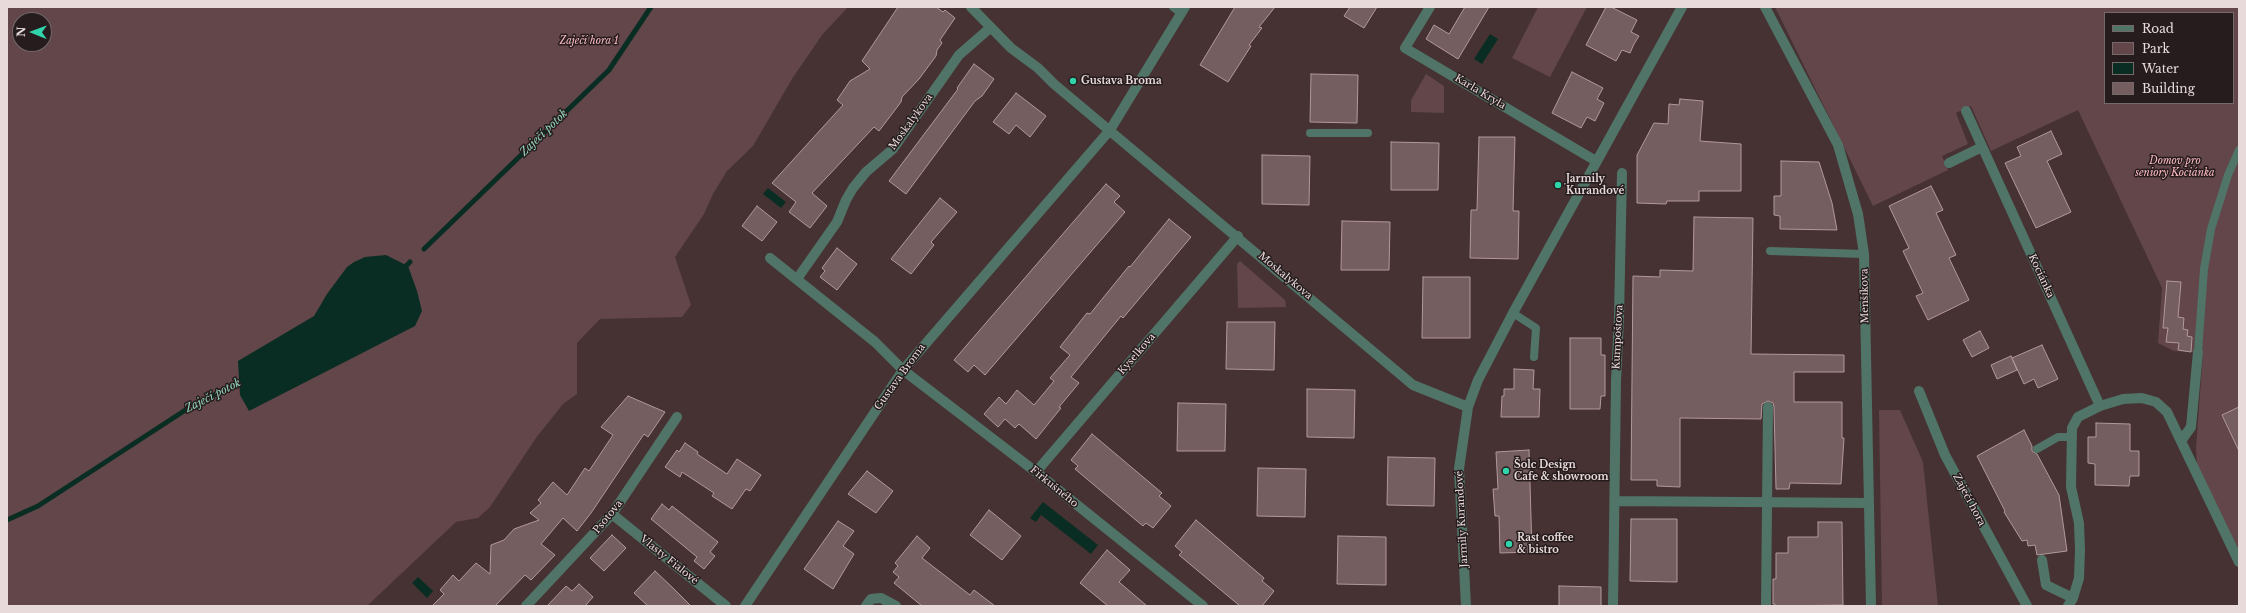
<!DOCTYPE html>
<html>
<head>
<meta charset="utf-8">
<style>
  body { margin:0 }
  #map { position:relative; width:2246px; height:613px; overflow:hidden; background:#463233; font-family:"Libre Baskerville",serif }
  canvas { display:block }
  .frame { position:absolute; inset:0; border:8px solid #e8dadb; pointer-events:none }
  .legend { position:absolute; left:2104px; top:12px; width:130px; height:92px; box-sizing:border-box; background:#261c1d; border:1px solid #746869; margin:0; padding:5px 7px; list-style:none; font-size:12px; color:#e8dadb }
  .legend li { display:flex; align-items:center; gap:8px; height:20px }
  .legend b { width:20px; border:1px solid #746869 }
  .north { position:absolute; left:12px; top:12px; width:40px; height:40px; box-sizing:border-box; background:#261c1d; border:1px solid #746869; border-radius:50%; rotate:271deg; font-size:11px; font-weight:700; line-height:16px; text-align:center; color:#e8dadb }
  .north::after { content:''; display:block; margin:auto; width:14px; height:18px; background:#30d4aa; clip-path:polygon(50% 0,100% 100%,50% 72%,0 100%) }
</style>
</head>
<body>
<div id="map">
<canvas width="2246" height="613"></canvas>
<div class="frame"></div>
<ul class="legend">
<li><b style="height:5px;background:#507568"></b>Road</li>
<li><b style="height:11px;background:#624649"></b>Park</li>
<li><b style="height:11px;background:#0a2d23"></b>Water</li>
<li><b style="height:11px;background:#755e60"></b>Building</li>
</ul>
<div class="north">N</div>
</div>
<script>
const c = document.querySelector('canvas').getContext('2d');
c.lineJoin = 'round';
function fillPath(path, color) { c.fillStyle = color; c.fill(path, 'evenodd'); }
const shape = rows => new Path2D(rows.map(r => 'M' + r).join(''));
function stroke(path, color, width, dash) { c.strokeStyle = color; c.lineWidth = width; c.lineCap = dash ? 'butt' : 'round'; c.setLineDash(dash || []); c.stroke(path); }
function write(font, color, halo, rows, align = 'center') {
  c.font = font + ' "Libre Baskerville",serif'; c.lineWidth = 3; c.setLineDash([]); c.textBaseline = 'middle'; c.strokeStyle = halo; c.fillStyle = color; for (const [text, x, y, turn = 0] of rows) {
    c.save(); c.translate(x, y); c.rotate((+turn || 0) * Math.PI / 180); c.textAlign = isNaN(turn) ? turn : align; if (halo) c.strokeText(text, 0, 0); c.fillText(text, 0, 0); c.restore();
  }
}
fillPath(shape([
  [7,7,848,7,822,35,792,79,753,146,727,171,713,194,704,214,675,257,691,305,682,317,600,319,577,343,577,394,563,404,536,438,490,507,478,518,456,522,367,606,7,606],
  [20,20,44,20,44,44,20,44],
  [1538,7,1587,7,1550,77,1512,58],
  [1775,7,2239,7,2239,553,2197,464,2196,448,2203,353,2174,351,2158,343,2162,288,2078,110,1991,151,1971,106,1956,113,1968,144,1942,156,1948,170,1873,206],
  [2105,13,2233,13,2233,103,2105,103],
  [1426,74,1444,86,1444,113,1411,112,1411,100],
  [1240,261,1285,300,1286,307,1238,308,1237,264],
  [1879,410,1900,410,1923,462,1938,606,1882,606]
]), '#624649');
fillPath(shape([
  [1490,34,1498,39,1482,64,1474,59],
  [768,188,786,202,781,208,763,194],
  [386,255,408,266,417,291,422,311,415,326,249,411,240,395,238,361,314,316,327,294,347,267,354,262,365,257],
  [1043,502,1098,545,1091,554,1041,515,1036,522,1030,518],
  [418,577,433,591,427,598,412,583]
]), '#0a2d23');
stroke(shape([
  [424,249,609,70,651,7],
  [403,269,410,262],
  [7,520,38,506,187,409,245,379]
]), '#0a2d23', 5);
const building = shape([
  [898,7,936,7,943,12,945,10,955,18,940,40,942,43,937,50,936,56,919,79,902,97,901,102,879,131,874,127,812,193,827,206,810,228,789,212,796,202,772,183,843,105,837,100,850,81,870,69,862,61,898,7],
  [1235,7,1275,7,1259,27,1262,28,1249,45,1251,46,1228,82,1200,65,1235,7],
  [1350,7,1377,7,1364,28,1344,16,1350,7],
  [1465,7,1489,7,1458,59,1426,39,1434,25,1449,34,1465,7],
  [1606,7,1611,7,1637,20,1631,32,1639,36,1634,44,1630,53,1622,50,1616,61,1586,45,1606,7],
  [974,64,994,79,982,96,975,101,906,194,889,181,958,89,957,88,974,64],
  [1572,72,1603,88,1597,99,1604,103,1595,121,1587,117,1581,128,1552,113,1572,72],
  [1311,74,1358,75,1357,123,1310,122,1311,74],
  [1016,93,1046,116,1030,137,1016,125,1009,134,993,122,1016,93],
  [1680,99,1703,101,1700,141,1741,144,1741,191,1699,191,1699,201,1667,201,1666,204,1637,203,1637,155,1654,123,1668,124,1669,104,1679,105,1680,99],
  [2051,131,2062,154,2047,161,2071,212,2036,228,2005,163,2021,156,2017,147,2051,131],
  [1479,137,1515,137,1513,211,1519,211,1518,259,1470,258,1471,210,1477,210,1479,137],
  [1391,142,1439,143,1438,190,1391,190,1391,142],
  [1262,155,1310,156,1309,205,1262,204,1262,155],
  [1781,161,1819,162,1832,203,1837,230,1780,229,1780,216,1774,215,1774,196,1781,196,1781,161],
  [1106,184,1120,196,1114,202,1125,212,985,375,974,365,968,372,954,360,1106,184],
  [1931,186,1943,210,1936,213,1956,255,1949,258,1969,300,1928,320,1916,296,1923,293,1903,251,1909,248,1889,206,1931,186],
  [940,198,957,212,931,242,934,245,911,274,891,259,940,198],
  [757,206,777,222,762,241,742,226,757,206],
  [1694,217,1753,218,1751,354,1844,355,1844,372,1794,372,1794,402,1842,402,1842,438,1844,438,1841,484,1790,483,1789,489,1776,489,1774,407,1773,403,1768,401,1762,404,1761,419,1680,418,1680,487,1657,486,1657,480,1631,480,1633,276,1660,277,1660,270,1693,271,1694,217],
  [1169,219,1191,237,1123,318,1121,316,1071,377,1079,383,1059,407,1061,408,1036,439,1019,424,1015,428,1005,419,998,427,984,414,999,397,1006,404,1017,390,1034,405,1054,381,1050,378,1070,355,1060,347,1087,313,1090,314,1129,266,1130,267,1169,219],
  [1342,221,1390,222,1389,270,1341,270,1342,221],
  [837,248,857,264,837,290,820,277,825,271,822,268,837,248],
  [1423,277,1470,277,1470,338,1422,338,1423,277],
  [2167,281,2181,282,2178,317,2184,318,2183,329,2188,330,2187,336,2192,337,2191,352,2178,350,2179,343,2166,342,2168,328,2163,328,2167,281],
  [1227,322,1275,322,1274,370,1226,369,1227,322],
  [1980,331,1989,348,1972,357,1963,340,1980,331],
  [1570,338,1601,338,1601,355,1605,355,1605,396,1601,396,1600,409,1570,409,1570,338],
  [2042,345,2058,379,2038,388,2034,379,2024,384,2012,358,2042,345],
  [2011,356,2017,370,1997,379,1991,365,2011,356],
  [1514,369,1534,370,1533,389,1540,389,1539,417,1501,417,1502,396,1504,396,1504,389,1514,389,1514,369],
  [1307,389,1355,390,1354,438,1307,437,1307,389],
  [628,396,665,412,648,437,644,434,591,513,577,531,563,518,541,544,555,555,531,580,525,575,495,606,432,606,444,594,440,590,453,575,459,581,476,563,490,574,491,545,504,540,514,529,539,520,530,513,541,503,538,500,553,482,567,495,585,468,589,471,613,435,601,427,628,396],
  [1178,403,1226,404,1225,451,1177,451,1178,403],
  [2239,407,2239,451,2222,415,2239,407],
  [2096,423,2130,424,2130,451,2139,451,2139,476,2130,476,2129,486,2095,485,2095,464,2088,463,2088,437,2096,437,2096,423],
  [2024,430,2032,446,2032,451,2037,454,2059,495,2067,551,2037,555,2035,545,2028,546,2027,540,2022,541,2004,512,2005,511,1977,456,2024,430],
  [1092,434,1162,493,1159,496,1171,506,1153,528,1146,523,1143,526,1075,469,1078,466,1071,460,1092,434],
  [685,443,698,452,697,454,727,474,737,459,761,475,750,491,746,489,732,509,712,496,714,493,682,472,680,477,665,467,677,450,679,452,685,443],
  [1529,450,1532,552,1500,553,1499,516,1495,516,1493,489,1498,489,1496,452,1529,450],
  [1388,457,1435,458,1434,506,1387,505,1388,457],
  [1258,468,1306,469,1305,517,1257,516,1258,468],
  [867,471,893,491,876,513,848,494,867,471],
  [662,504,669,510,672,506,718,542,710,552,715,556,704,569,694,561,697,557,651,519,662,504],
  [989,510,1021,536,1002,560,970,535,989,510],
  [1631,519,1677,519,1677,582,1630,581,1631,519],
  [1196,520,1264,578,1262,581,1274,591,1262,606,1240,606,1179,555,1182,552,1175,546,1196,520],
  [838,521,854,531,843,546,854,554,833,589,804,569,838,521],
  [1818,522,1842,522,1843,605,1775,606,1775,604,1773,604,1773,579,1776,579,1776,553,1788,553,1788,537,1818,537,1818,522],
  [612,535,626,548,604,571,590,558,612,535],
  [917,536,930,548,922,558,970,595,974,590,995,606,922,606,894,583,899,577,893,572,898,566,895,563,917,536],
  [1338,536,1386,537,1386,585,1337,584,1338,536],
  [1107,550,1130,570,1119,582,1147,606,1108,606,1080,583,1107,550],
  [655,571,673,588,691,606,648,606,634,593,655,571],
  [579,584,593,597,586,605,587,606,547,606,566,586,572,591,579,584],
  [1559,586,1601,587,1601,606,1559,606,1559,586]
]);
fillPath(building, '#755e60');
stroke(building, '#b2999b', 1);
stroke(shape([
  [1173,7,1181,13],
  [1310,133,1368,133],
  [1770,251,1864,254],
  [1513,313,1536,328,1534,357],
  [2198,352,2204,269,2211,229,2228,175,2239,150],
  [2037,449,2058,437,2072,437]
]), '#507568', 8);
stroke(shape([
  [971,7,1011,48,1038,68,1054,84,1413,385,1468,407],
  [1430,7,1405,48,1596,161],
  [1765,7,1838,145,1858,214,1864,254,1871,606],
  [1966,111,2100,406],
  [1949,163,1982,147],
  [770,258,875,342,903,370,1036,472,1203,606],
  [797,279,837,222,846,200,853,188,866,172,893,149,959,55,990,28],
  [1919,391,1945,455,2027,606],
  [2181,441,2191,427,2198,352],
  [1036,472,1238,236],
  [1616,501,1869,503],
  [612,514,726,606],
  [2042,560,2046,585,2073,598],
  [526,606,612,514,677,417],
  [745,606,903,370,1110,130,1185,7],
  [866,606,871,599,881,598,896,606],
  [1466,606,1459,469,1468,407,1478,380,1513,313,1682,7],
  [1613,606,1616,381,1619,317,1622,173],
  [1766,606,1768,407],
  [2068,606,2073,598,2079,578,2080,550,2079,523,2071,487,2072,428,2078,417,2100,406,2123,399,2142,398,2156,402,2167,412,2239,562]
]), '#507568', 10);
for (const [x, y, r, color] of [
  [1073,81,4,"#30d4aa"],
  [1558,185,4,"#30d4aa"],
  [1506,471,4,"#30d4aa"],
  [1509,544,4,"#30d4aa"]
]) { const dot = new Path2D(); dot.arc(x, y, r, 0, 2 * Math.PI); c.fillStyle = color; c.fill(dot); stroke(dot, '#261c1d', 1.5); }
write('italic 10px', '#fbbac0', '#261c1d', [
  ["Zaječí hora 1",589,41],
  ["Domov pro",2175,161],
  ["seniory Kociánka",2175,173]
]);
write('bold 10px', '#e8dadb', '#261c1d', [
  ["Gustava Broma",1081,81],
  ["Jarmily",1566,179],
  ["Kurandové",1566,191],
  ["Šolc Design",1514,465],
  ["Cafe & showroom",1514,477],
  ["Rast coffee",1517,538],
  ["& bistro",1517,550]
], 'left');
write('10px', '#e8dadb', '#261c1d', [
  ["Karla Kryla",1480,92,31],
  ["Moskalykova",911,122,-54],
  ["Moskalykova",1285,276,40],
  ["Kociánka",2041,276,65],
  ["Menšíkova",1865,296,-91],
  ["Kumpoštova",1618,337,-87],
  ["Kyselkova",1137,354,-49],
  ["Gustava Broma",900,377,-54],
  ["Firkušného",1054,487,39],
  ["Zaječí hora",1969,500,62],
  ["Psotova",608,517,-51],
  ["Jarmily Kurandové",1462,519,-93],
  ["Vlasty Fialové",669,560,39]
]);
write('italic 11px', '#90d2ba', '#261c1d', [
  ["Zaječí potok",544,133,-44],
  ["Zaječí potok",213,396,-27]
]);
</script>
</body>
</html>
